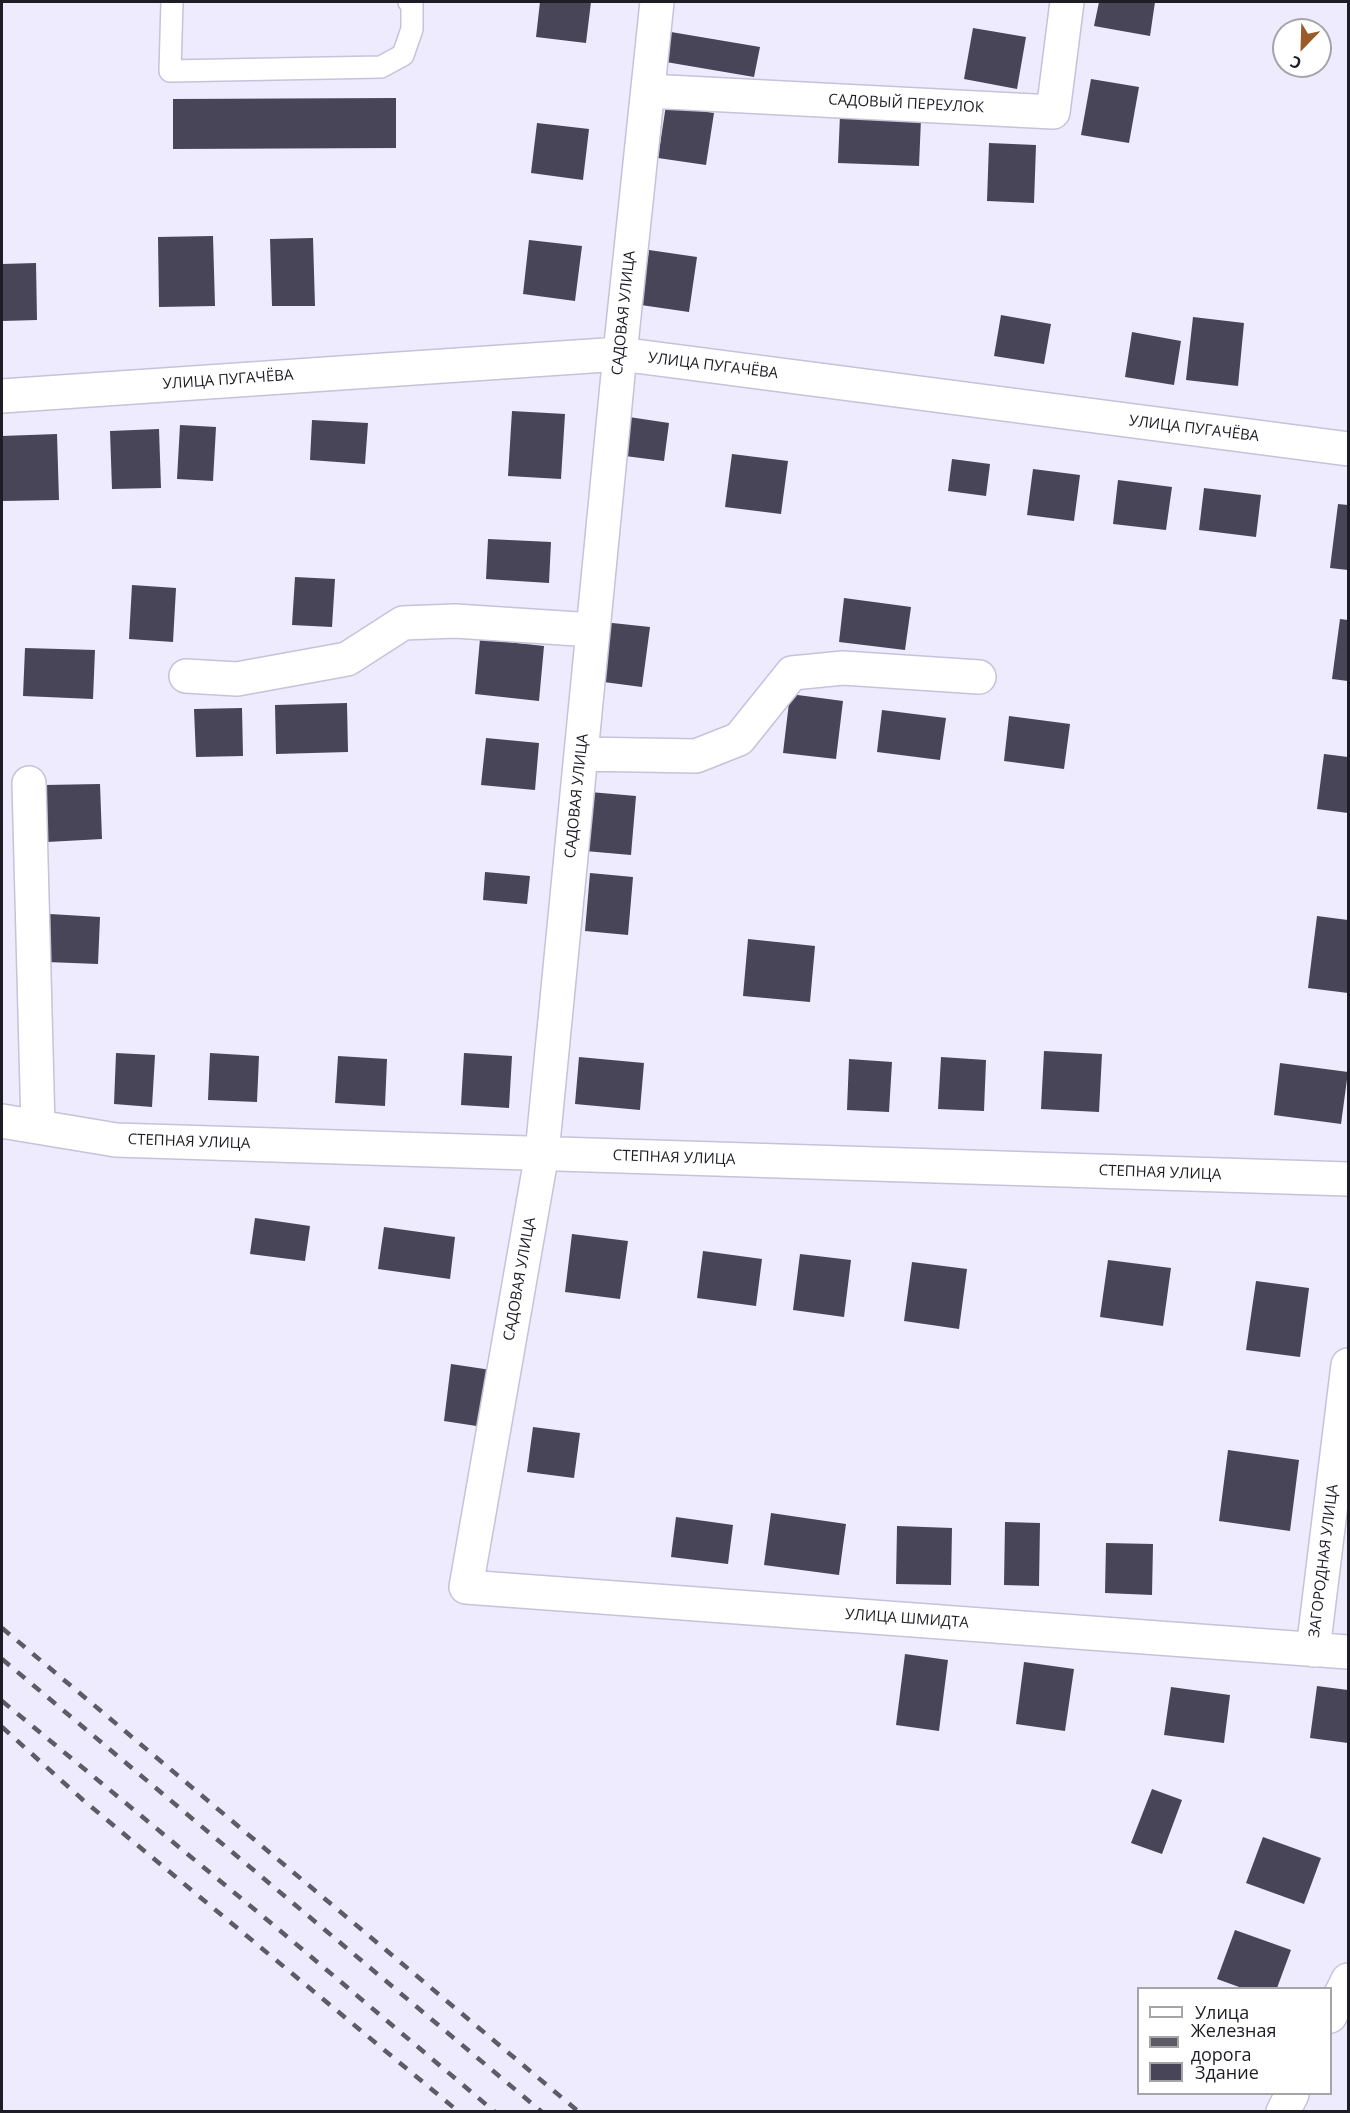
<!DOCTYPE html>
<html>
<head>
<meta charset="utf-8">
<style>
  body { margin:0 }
  #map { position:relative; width:1350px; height:2113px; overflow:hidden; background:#eeebfe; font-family:"Open Sans",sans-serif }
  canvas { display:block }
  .frame { position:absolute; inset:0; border:3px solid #1e1d25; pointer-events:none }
  .legend { position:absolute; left:1137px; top:1987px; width:195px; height:108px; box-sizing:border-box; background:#fff; border:2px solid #a5a5a8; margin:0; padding:8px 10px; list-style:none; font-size:18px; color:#1e1d25 }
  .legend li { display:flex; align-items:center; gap:12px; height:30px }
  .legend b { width:30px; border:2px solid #a5a5a8 }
  .north { position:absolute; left:1272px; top:18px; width:60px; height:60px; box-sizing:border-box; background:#fff; border:2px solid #a5a5a8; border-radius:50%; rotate:203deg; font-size:16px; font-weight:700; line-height:24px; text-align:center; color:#1e1d25 }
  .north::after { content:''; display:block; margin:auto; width:21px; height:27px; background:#9c5a27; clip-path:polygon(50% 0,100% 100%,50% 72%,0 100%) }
</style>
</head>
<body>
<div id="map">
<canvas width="1350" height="2113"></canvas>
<div class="frame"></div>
<ul class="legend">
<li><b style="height:8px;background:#fff"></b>Улица</li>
<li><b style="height:8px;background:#5c5b66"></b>Железная дорога</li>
<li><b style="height:16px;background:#494559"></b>Здание</li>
</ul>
<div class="north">С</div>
</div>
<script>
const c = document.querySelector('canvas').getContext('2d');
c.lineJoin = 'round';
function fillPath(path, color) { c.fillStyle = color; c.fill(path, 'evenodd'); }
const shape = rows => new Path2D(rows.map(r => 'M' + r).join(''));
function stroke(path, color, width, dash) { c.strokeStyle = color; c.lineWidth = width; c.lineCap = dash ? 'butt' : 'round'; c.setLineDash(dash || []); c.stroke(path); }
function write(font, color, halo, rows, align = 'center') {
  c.font = font + ' "Open Sans",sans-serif'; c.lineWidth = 6; c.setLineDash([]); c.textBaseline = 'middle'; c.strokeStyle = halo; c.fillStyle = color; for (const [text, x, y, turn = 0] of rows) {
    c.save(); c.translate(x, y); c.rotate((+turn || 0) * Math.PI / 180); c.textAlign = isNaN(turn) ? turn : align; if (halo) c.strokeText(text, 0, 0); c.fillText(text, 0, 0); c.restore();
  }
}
fillPath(shape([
  [540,2,591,2,586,43,536,37],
  [1099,2,1155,2,1150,36,1094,26],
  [973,28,1026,37,1017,89,964,79],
  [671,32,760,47,754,77,666,62],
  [1091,79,1139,87,1129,143,1081,135],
  [396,98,396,148,173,149,173,99],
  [666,105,714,113,706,165,658,158],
  [840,115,921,119,919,166,838,163],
  [537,123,589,129,583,180,531,173],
  [989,143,1036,145,1034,203,987,201],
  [213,236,215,306,159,307,158,237],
  [313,238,315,306,272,306,270,239],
  [529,240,582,246,575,301,523,294],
  [649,250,697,257,689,312,641,305],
  [36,263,37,320,2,321,2,264],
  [1001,315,1051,324,1044,364,994,356],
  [1193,317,1244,323,1238,386,1186,380],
  [1132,332,1181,341,1174,385,1125,377],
  [512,411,565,414,561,479,508,476],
  [629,417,669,423,664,461,625,456],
  [312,420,368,423,365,464,310,460],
  [180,425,216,427,213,481,177,479],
  [159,429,161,488,112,489,110,431],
  [57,434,59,500,2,501,2,436],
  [732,454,788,461,781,514,725,507],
  [952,459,990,464,986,496,948,491],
  [1033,469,1080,475,1074,521,1027,515],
  [1118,480,1172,487,1166,530,1113,524],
  [1204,488,1261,495,1256,537,1199,530],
  [1338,504,1348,505,1348,570,1330,568],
  [488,539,551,542,549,583,486,579],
  [295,577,335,579,332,627,292,625],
  [132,585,176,588,173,642,129,639],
  [844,598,911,607,905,650,839,642],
  [1340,619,1348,620,1348,681,1332,679],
  [603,622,650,627,642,687,596,681],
  [480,639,544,646,539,701,475,694],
  [25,648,95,650,93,699,23,696],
  [790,694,843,701,836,759,783,753],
  [347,703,348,752,276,754,275,705],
  [242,708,243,756,196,757,194,709],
  [882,710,946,718,940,760,877,752],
  [1009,716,1070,724,1064,769,1004,761],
  [486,738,539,743,535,790,481,785],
  [1324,754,1348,757,1348,813,1317,809],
  [100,784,102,839,47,842,45,785],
  [590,792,636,796,631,855,585,851],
  [485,872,530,876,527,904,483,900],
  [590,873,633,877,628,935,585,931],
  [50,914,100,917,98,964,47,962],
  [1317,916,1348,920,1348,993,1308,988],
  [748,939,815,946,810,1002,743,996],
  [1044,1051,1102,1054,1099,1112,1041,1109],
  [116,1053,155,1055,152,1107,114,1104],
  [210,1053,259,1056,257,1102,208,1100],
  [464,1053,512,1056,509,1108,461,1105],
  [338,1056,387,1059,385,1106,335,1103],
  [579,1057,644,1063,640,1110,575,1104],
  [941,1057,986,1060,984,1111,938,1109],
  [849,1059,892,1062,889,1112,847,1110],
  [1280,1063,1348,1072,1341,1124,1274,1115],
  [255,1218,310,1226,305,1261,250,1254],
  [384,1227,455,1237,450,1279,378,1269],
  [572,1234,628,1241,620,1299,565,1292],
  [703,1251,762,1259,756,1306,697,1298],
  [800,1254,851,1260,844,1317,793,1310],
  [1108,1260,1171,1268,1163,1326,1100,1317],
  [912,1262,967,1269,959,1329,904,1321],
  [1256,1281,1309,1288,1300,1357,1246,1350],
  [451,1364,491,1370,483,1427,444,1421],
  [533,1427,580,1433,574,1478,527,1472],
  [1228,1450,1299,1460,1290,1531,1219,1521],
  [771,1513,846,1524,839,1575,764,1565],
  [676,1517,733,1525,728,1564,671,1557],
  [1005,1522,1040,1523,1039,1586,1004,1585],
  [897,1526,952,1528,951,1585,896,1584],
  [1106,1543,1153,1544,1152,1595,1105,1593],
  [905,1654,948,1660,939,1731,896,1725],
  [1024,1662,1074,1669,1065,1731,1016,1724],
  [1317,1686,1348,1690,1348,1743,1310,1738],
  [1171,1687,1230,1695,1224,1743,1164,1735],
  [1152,1789,1182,1800,1162,1854,1131,1843],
  [1263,1837,1321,1858,1304,1904,1246,1883],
  [1235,1930,1291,1950,1277,1988,1242,1988,1217,1979]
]), '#494559');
const lane = shape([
  [172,2,170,71,381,67,403,55,412,29,412,2,409,2]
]);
const street = shape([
  [657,2,620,354,542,1153,466,1587,1348,1652],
  [648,91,1053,112,1067,2],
  [2,396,620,354,1348,449],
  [186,676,237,679,347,659,403,623,455,621,593,630],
  [581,754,696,756,739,739,792,673,843,668,979,677],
  [29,783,38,1127],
  [2,1121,116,1140,1348,1179],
  [1313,1650,1348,1365],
  [1330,2016,1348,1980],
  [1283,2112,1292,2094]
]);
stroke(lane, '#c6c2d9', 24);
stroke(street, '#c6c2d9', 36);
stroke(lane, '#fff', 21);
stroke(street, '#fff', 33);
stroke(shape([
  [2,1628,579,2112],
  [2,1659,542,2112],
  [2,1701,271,1923,495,2112],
  [2,1727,83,1800,459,2112]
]), '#5c5b66', 4.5, [10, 10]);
write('15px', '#1e1d25', '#fff', [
  ["САДОВЫЙ ПЕРЕУЛОК",906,104,3],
  ["САДОВАЯ УЛИЦА",624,313,-84],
  ["УЛИЦА ПУГАЧЁВА",713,366,7],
  ["УЛИЦА ПУГАЧЁВА",228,380,-4],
  ["УЛИЦА ПУГАЧЁВА",1194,429,7],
  ["САДОВАЯ УЛИЦА",577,796,-84],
  ["СТЕПНАЯ УЛИЦА",189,1142,2],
  ["СТЕПНАЯ УЛИЦА",674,1158,2],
  ["СТЕПНАЯ УЛИЦА",1160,1173,2],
  ["САДОВАЯ УЛИЦА",520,1279,-80],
  ["ЗАГОРОДНАЯ УЛИЦА",1324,1561,-83],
  ["УЛИЦА ШМИДТА",907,1619,4]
]);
</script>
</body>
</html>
